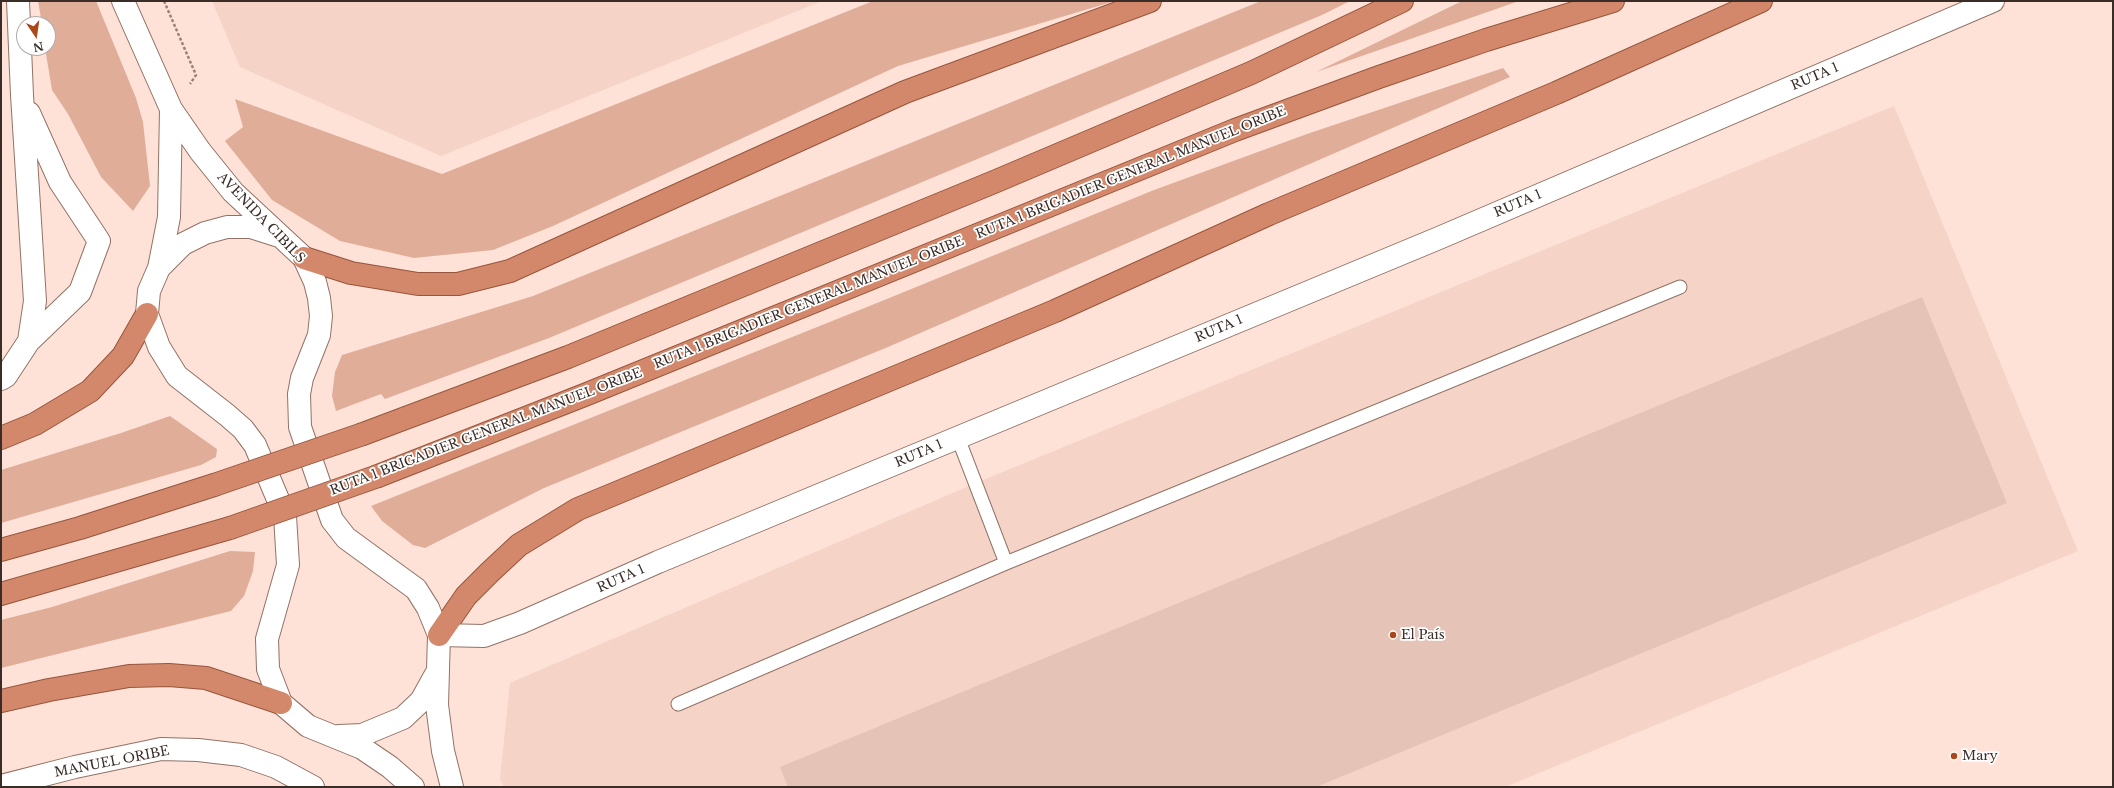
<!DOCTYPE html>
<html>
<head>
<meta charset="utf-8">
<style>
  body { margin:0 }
  #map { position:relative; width:2114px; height:788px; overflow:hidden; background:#ffe2d7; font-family:"Libre Baskerville",serif }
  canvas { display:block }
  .frame { position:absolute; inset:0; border:2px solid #3a2d28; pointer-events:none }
  .north { position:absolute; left:16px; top:16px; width:40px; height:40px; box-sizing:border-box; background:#fff; border:1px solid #b0aba9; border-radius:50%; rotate:167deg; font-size:11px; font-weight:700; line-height:16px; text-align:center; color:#3a2d28 }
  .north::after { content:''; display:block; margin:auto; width:14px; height:18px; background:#ab4718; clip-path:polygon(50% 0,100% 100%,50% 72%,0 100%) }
</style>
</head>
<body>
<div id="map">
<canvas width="2114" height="788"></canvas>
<div class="frame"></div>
<div class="north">N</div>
</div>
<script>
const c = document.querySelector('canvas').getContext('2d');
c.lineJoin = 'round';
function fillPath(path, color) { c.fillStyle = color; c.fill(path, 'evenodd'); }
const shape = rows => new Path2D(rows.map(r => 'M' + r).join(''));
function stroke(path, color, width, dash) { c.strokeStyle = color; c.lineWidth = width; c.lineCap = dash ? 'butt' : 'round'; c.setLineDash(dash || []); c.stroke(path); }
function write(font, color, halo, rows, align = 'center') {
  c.font = font + ' "Libre Baskerville",serif'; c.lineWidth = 3.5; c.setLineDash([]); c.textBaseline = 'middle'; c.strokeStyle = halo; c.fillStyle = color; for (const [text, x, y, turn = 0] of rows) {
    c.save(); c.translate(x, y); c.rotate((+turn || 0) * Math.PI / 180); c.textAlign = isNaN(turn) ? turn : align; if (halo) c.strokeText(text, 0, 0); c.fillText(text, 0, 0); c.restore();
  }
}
fillPath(shape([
  [212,1,822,1,441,156,240,67],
  [1894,106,2078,551,1505,787,504,787,500,779,510,683,976,483]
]), '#f5d3c6');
fillPath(shape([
  [38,1,96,1,136,98,143,122,150,186,133,211,101,177,68,114,52,90,45,48,48,48,48,24,42,24],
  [873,1,1115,1,898,66,553,226,493,250,414,258,340,241,272,200,225,141,243,127,235,99,442,174],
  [1261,1,1350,1,1322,15,549,338,385,399,381,394,336,411,332,396,335,372,342,355,533,296],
  [1462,1,1519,1,1316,72],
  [1503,68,1510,77,888,347,544,488,425,548,413,545,382,521,371,506,872,305,1154,190,1307,134],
  [170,416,217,449,216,457,201,465,1,523,1,470,121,433],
  [230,551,255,552,253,571,244,596,231,611,1,668,1,620,52,607]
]), '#e0ad99');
fillPath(shape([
  [1922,297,2007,503,1316,787,788,787,780,767]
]), '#e5c3b6');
const service = shape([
  [958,438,1006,563],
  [678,704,1006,563,1680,287]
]);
const minor = shape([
  [18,1,22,95,35,301,29,341],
  [1,379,6,376,29,341,80,292,99,241,60,182,29,113],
  [439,635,484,636,520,623,658,562,1439,238,1993,1],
  [1,786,75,767,161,749,198,750,241,755,276,767,313,787]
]);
const tertiary = shape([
  [123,1,171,109,200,151,233,192,304,258,315,282,319,298,321,316,319,335,302,378,299,394,300,427,332,520,346,538,416,589,428,608,439,635,437,705,443,751,452,787],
  [171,109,169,217,159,268,149,291,147,314,159,347,177,376,227,415,243,429,255,445,285,516,288,565,267,639,268,669,281,703,308,726,362,748,390,767,413,787],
  [159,268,183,244,205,233,227,227,251,227,276,235],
  [339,736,362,735,403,718,421,701,436,674]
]);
const trunk = shape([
  [304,258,351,273,418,284,458,284,510,271,905,92,1150,1],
  [363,434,568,357,994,182,1251,73,1402,1],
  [1,438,35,424,90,391,123,356,147,314],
  [378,476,587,394,1235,130,1379,77,1486,40,1613,1],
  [1,550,80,528,214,485],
  [1,594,230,528],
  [439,635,466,596,490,572,519,545,578,509,1055,311,1269,214,1556,93,1761,1],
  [1,701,49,690,129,676,169,675,206,678,281,703]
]);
stroke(service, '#917266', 15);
stroke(minor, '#917266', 24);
stroke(tertiary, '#917266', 24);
stroke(trunk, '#96553c', 24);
stroke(shape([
  [164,1,196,75,190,84]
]), '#98837b', 2.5, [3, 2]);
stroke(service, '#fff', 13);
stroke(minor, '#fff', 22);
stroke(tertiary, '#fff', 22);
stroke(trunk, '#d3886b', 22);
const trunkBridge = shape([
  [214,485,363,434],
  [230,528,378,476]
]);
stroke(trunkBridge, '#96553c', 24, []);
stroke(trunkBridge, '#d3886b', 22);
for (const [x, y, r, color] of [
  [1393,635,4,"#ab4718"],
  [1954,756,4,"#ab4718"]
]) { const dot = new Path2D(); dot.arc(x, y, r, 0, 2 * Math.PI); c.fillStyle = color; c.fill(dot); stroke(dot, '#fff', 1.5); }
write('13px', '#3a2d28', '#fff', [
  ["RUTA 1",1815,77,-23],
  ["RUTA 1 BRIGADIER GENERAL MANUEL ORIBE",1131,173,-22],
  ["RUTA 1",1518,204,-23],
  ["AVENIDA CIBILS",261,218,46],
  ["RUTA 1 BRIGADIER GENERAL MANUEL ORIBE",809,303,-22],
  ["RUTA 1",1219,329,-23],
  ["RUTA 1 BRIGADIER GENERAL MANUEL ORIBE",486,432,-21],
  ["RUTA 1",919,454,-23],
  ["RUTA 1",621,579,-24],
  ["MANUEL ORIBE",112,762,-11]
]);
write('13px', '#3a2d28', '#fff', [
  ["El País",1401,635],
  ["Mary",1962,756]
], 'left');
</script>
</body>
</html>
